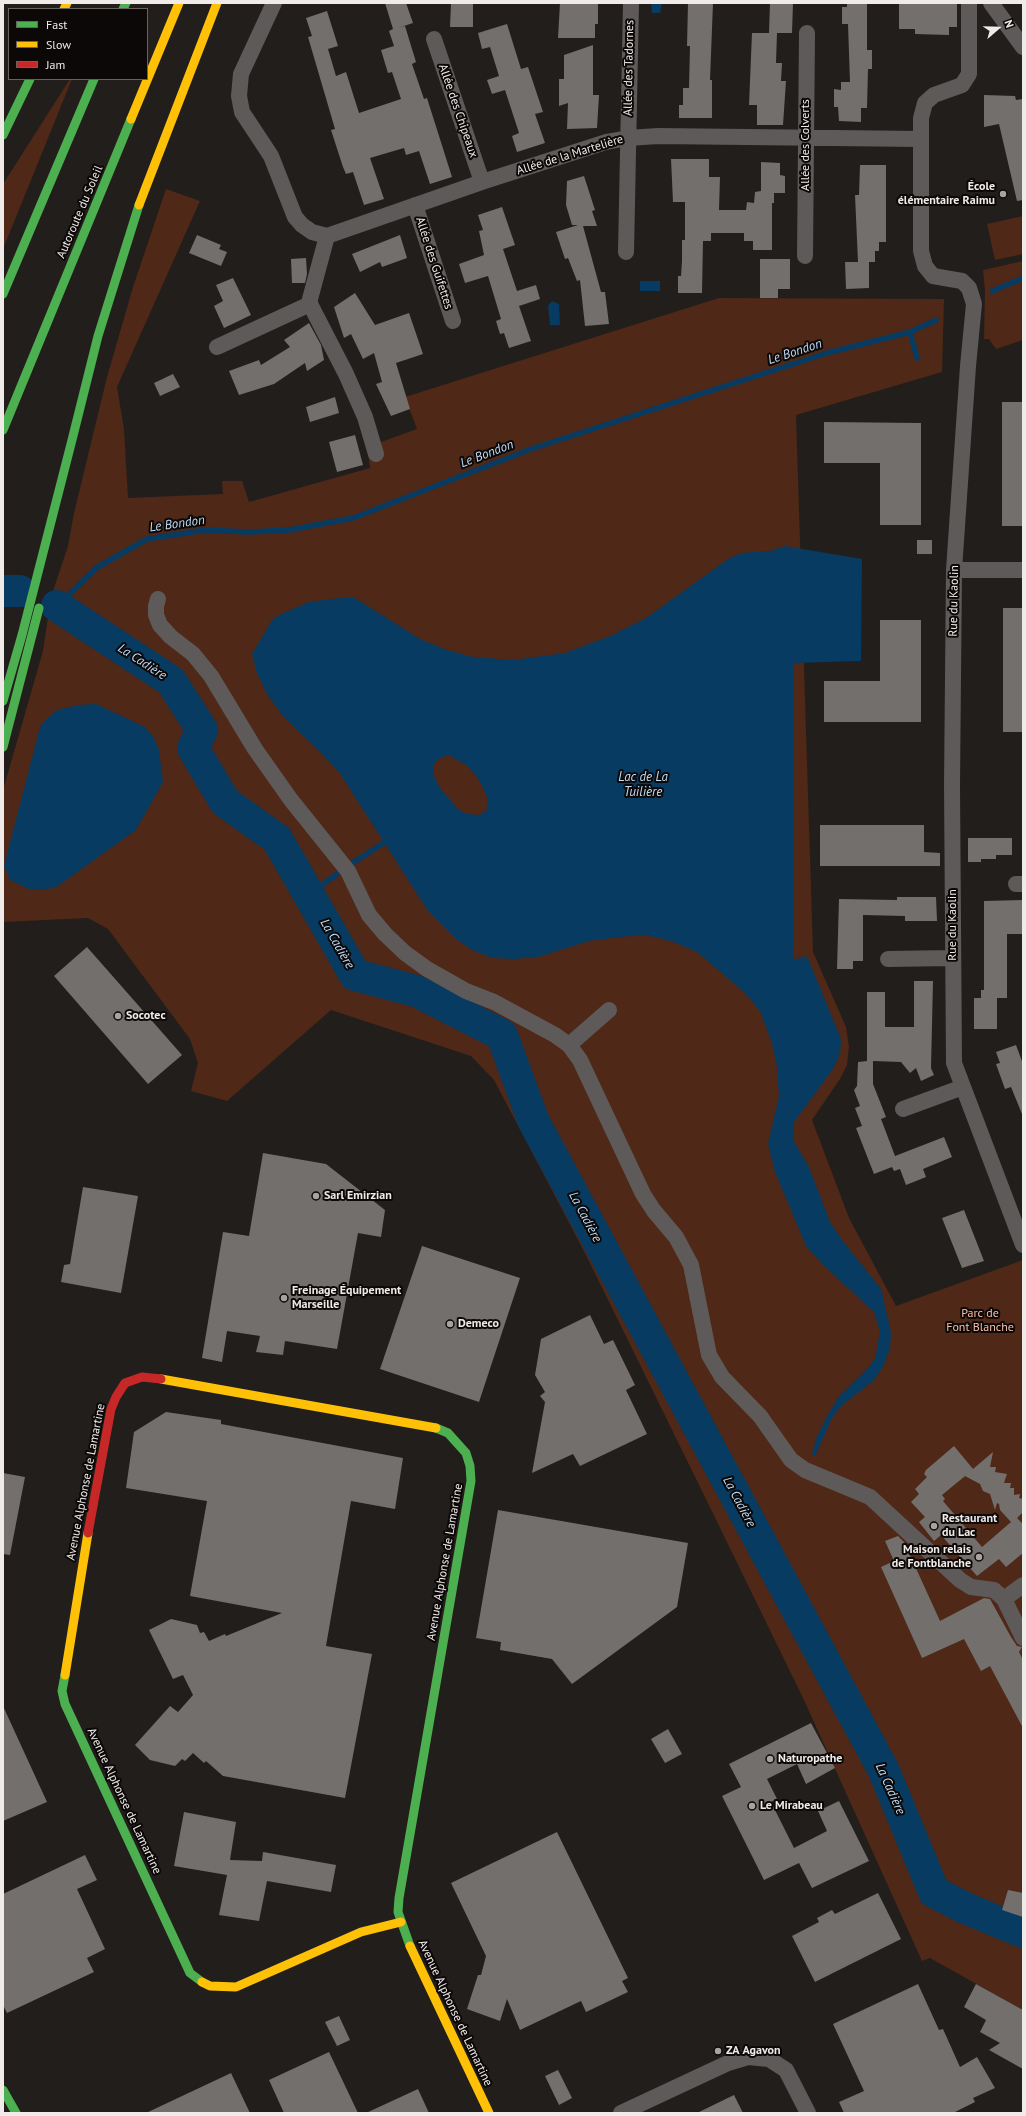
<!DOCTYPE html>
<html>
<head>
<meta charset="utf-8">
<style>
  body { margin:0 }
  #map { position:relative; width:1026px; height:2116px; overflow:hidden; background:#221e1c; font-family:"PT Sans",sans-serif }
  canvas { display:block }
  .frame { position:absolute; inset:0; border:4px solid #f0ebe9; pointer-events:none }
  .legend { position:absolute; left:8px; top:8px; width:140px; height:72px; box-sizing:border-box; background:#0b0807; border:1px solid #676361; margin:0; padding:5px 7px; list-style:none; font-size:12px; color:#f0ebe9 }
  .legend li { display:flex; align-items:center; gap:8px; height:20px }
  .legend b { width:20px; border:1px solid #676361 }
  .north { position:absolute; left:978px; top:8px; width:40px; height:40px; -webkit-text-stroke:3px #0b0807; paint-order:stroke; rotate:70deg; font-size:11px; font-weight:700; line-height:16px; text-align:center; color:#f0ebe9 }
  .north::after { content:''; display:block; margin:auto; width:14px; height:18px; background:#f0ebe9; clip-path:polygon(50% 0,100% 100%,50% 72%,0 100%) }
</style>
</head>
<body>
<div id="map">
<canvas width="1026" height="2116"></canvas>
<div class="frame"></div>
<ul class="legend">
<li><b style="height:5px;background:#4caf50"></b>Fast</li>
<li><b style="height:5px;background:#ffc107"></b>Slow</li>
<li><b style="height:5px;background:#c62828"></b>Jam</li>
</ul>
<div class="north">N</div>
</div>
<script>
const c = document.querySelector('canvas').getContext('2d');
c.lineJoin = 'round';
function fillPath(path, color) { c.fillStyle = color; c.fill(path, 'evenodd'); }
const shape = rows => new Path2D(rows.map(r => 'M' + r).join(''));
function stroke(path, color, width, dash) { c.strokeStyle = color; c.lineWidth = width; c.lineCap = dash ? 'butt' : 'round'; c.setLineDash(dash || []); c.stroke(path); }
function write(font, color, halo, rows, align = 'center') {
  c.font = font + ' "PT Sans",sans-serif'; c.lineWidth = 4; c.setLineDash([]); c.textBaseline = 'middle'; c.strokeStyle = halo; c.fillStyle = color; for (const [text, x, y, turn = 0] of rows) {
    c.save(); c.translate(x, y); c.rotate((+turn || 0) * Math.PI / 180); c.textAlign = isNaN(turn) ? turn : align; if (halo) c.strokeText(text, 0, 0); c.fillText(text, 0, 0); c.restore();
  }
}
fillPath(shape([
  [70,79,72,79,3,249,3,184],
  [166,189,200,201,117,387,124,429,128,498,223,494,222,481,242,481,249,502,370,468,367,447,417,429,405,397,719,298,944,299,942,372,796,415,813,952,846,1027,849,1047,847,1065,840,1079,812,1120,849,1218,896,1306,1023,1260,1023,2010,930,1958,922,1961,804,1700,703,1493,586,1255,494,1080,471,1056,331,1010,227,1101,191,1091,198,1063,190,1039,108,929,88,918,3,922,3,790,43,651,51,597,68,546,74,513,107,377,133,287],
  [1023,216,1023,254,995,260,987,224],
  [1023,261,1023,340,996,349,989,339,984,339,985,290,983,270]
]), '#4f2817');
fillPath(shape([
  [651,3,662,3,660,13,652,13],
  [640,281,660,281,660,291,640,291],
  [552,301,559,304,560,325,550,325,548,306],
  [785,546,862,559,861,661,793,663,793,960,807,956,841,1039,840,1054,833,1069,794,1122,793,1140,809,1167,830,1222,842,1240,881,1289,891,1332,890,1348,883,1367,874,1380,840,1407,832,1418,815,1456,812,1455,816,1439,827,1416,839,1396,867,1369,875,1359,880,1331,874,1312,823,1265,806,1246,775,1172,768,1144,779,1096,777,1067,772,1043,760,1011,745,993,697,952,671,941,645,935,620,937,589,941,538,957,514,959,492,958,472,950,456,939,428,911,339,772,321,753,282,715,267,694,257,673,252,654,272,620,281,614,309,602,340,598,355,598,420,639,447,650,473,657,513,660,565,653,610,636,646,618,728,559,741,553,770,551],
  [449,755,466,765,477,777,482,786,487,797,488,808,480,815,467,814,458,809,440,788,434,776,433,765,440,758],
  [96,704,145,727,153,736,159,750,163,782,136,830,55,888,31,890,10,880,4,866,40,727,47,718,57,710,78,705]
]), '#073b61');
stroke(shape([
  [992,291,1023,278],
  [910,332,917,358],
  [57,606,96,568,147,539,205,530,249,532,289,530,353,518,531,449,827,353,910,332,936,320],
  [351,864,391,838],
  [309,894,337,874]
]), '#073b61', 5.5);
stroke(shape([
  [3,591,20,591],
  [57,606,171,681,202,730,193,748,225,802,277,839,355,975,416,991,502,1035,533,1120,884,1771,934,1892,965,1908,1023,1932]
]), '#073b61', 32);
fillPath(shape([
  [385,3,406,3,413,23,398,28,405,26,416,62,412,64,424,99,427,98,452,177,430,184,419,151,406,155,404,148,370,158,384,199,364,205,353,172,346,174,343,167,331,130,335,129,308,37,312,36,306,18,327,11,338,46,328,49,336,76,346,72,359,113,401,99,392,72,388,73,381,50,394,46,389,31,393,29],
  [451,3,473,3,473,27,450,27],
  [560,3,598,3,598,24,595,24,595,38,558,38],
  [688,3,713,3,710,80,712,80,712,118,679,118,679,105,683,105,683,88,689,88,690,46,687,46],
  [770,3,793,3,792,33,769,33],
  [847,3,867,3,867,50,872,50,872,69,868,69,867,108,861,108,861,122,839,121,838,107,834,107,834,89,841,90,841,82,850,82,848,24,842,24,842,7,847,7],
  [899,3,957,3,957,27,949,27,949,35,915,34,915,29,899,29],
  [507,24,521,69,528,67,543,112,535,114,545,143,517,152,512,136,519,133,505,90,492,94,487,80,499,76,490,47,482,49,478,33],
  [752,33,777,33,776,63,782,63,781,81,786,81,783,125,757,125,757,105,749,105],
  [593,45,593,95,599,95,597,128,567,129,568,103,559,106,559,79,564,79,564,55],
  [984,95,1015,96,1016,100,1023,99,1023,200,1017,201,999,124,984,127],
  [671,159,709,159,709,177,720,177,719,210,746,210,747,202,754,203,755,192,761,191,761,162,780,163,780,175,785,176,785,193,774,193,774,203,772,203,772,250,753,250,753,241,744,241,744,233,711,233,711,241,703,241,702,293,678,293,678,276,681,276,682,261,682,240,685,240,685,202,673,202],
  [860,165,886,165,886,242,879,242,879,251,875,251,875,262,869,262,869,288,846,289,845,262,858,262,855,195,859,195],
  [584,176,595,210,592,211,597,226,583,226,601,292,605,292,609,324,585,326,580,280,577,281,568,258,565,259,556,232,578,225,572,225,566,205,567,181],
  [502,207,515,245,503,249,517,291,536,285,540,299,519,306,531,341,509,348,504,333,500,334,496,321,501,319,488,276,465,283,459,264,484,255,479,231,483,230,478,215],
  [197,235,221,245,219,249,227,252,221,266,189,253],
  [400,235,407,258,382,267,380,262,360,272,352,254],
  [306,258,307,274,305,283,292,283,291,259],
  [760,259,790,259,790,289,778,289,778,298,760,298],
  [233,278,251,315,224,328,214,306,223,301,216,285],
  [355,293,375,325,409,313,423,354,396,363,410,409,391,416,376,384,382,382,374,353,363,359,351,334,344,338,334,307],
  [309,323,321,345,324,360,307,371,305,363,274,384,239,395,229,371,259,360,261,365,290,347,284,340],
  [173,374,180,387,160,396,154,383],
  [335,397,339,413,310,422,306,407],
  [1002,402,1023,402,1023,526,1002,526],
  [824,422,921,423,921,525,880,525,880,463,824,463],
  [355,435,363,465,337,472,329,442],
  [917,540,932,540,932,554,917,554],
  [1003,608,1023,608,1023,732,1003,732],
  [880,620,921,620,921,722,824,722,824,681,880,681],
  [820,825,924,825,924,852,940,853,940,866,820,866],
  [968,838,1012,838,1012,855,996,855,996,859,981,859,981,862,968,862],
  [897,897,936,897,937,921,905,921,905,916,863,915,863,961,853,961,853,969,837,969,839,899,897,900],
  [1023,900,1023,934,1007,934,1007,998,997,998,997,1029,974,1029,974,998,981,998,981,990,984,990,984,901],
  [87,947,182,1055,148,1084,54,976],
  [914,981,933,981,931,1068,934,1075,921,1081,916,1068,910,1073,901,1062,873,1061,873,1084,886,1117,881,1119,895,1156,944,1137,952,1157,923,1169,926,1177,906,1185,900,1169,894,1171,892,1167,874,1174,856,1128,862,1126,855,1108,860,1106,854,1090,857,1086,858,1062,867,1061,867,992,885,992,885,1027,914,1027],
  [1016,1045,1023,1064,1022,1114,1011,1087,1005,1089,996,1064,1000,1063,996,1052],
  [263,1153,326,1164,385,1210,381,1237,358,1233,337,1349,285,1341,283,1355,256,1352,260,1336,227,1331,222,1362,202,1358,223,1232,249,1236],
  [83,1187,138,1196,121,1293,61,1282,64,1265,70,1264],
  [964,1210,984,1261,962,1268,942,1218],
  [422,1246,520,1278,479,1402,380,1369],
  [590,1315,604,1344,613,1340,635,1385,626,1390,647,1434,580,1466,573,1454,532,1473,545,1402,540,1396,545,1392,535,1375,541,1339],
  [166,1412,221,1420,221,1424,403,1458,395,1509,351,1501,326,1646,372,1654,345,1798,223,1776,206,1761,204,1763,193,1753,185,1761,182,1759,175,1766,150,1760,135,1745,170,1706,178,1712,193,1695,183,1675,173,1679,149,1630,171,1619,197,1625,200,1633,204,1632,209,1641,225,1634,226,1636,282,1613,190,1596,207,1501,126,1488,134,1432],
  [954,1446,973,1469,993,1452,990,1467,996,1467,995,1472,1007,1474,1004,1483,1011,1483,1010,1488,1014,1488,1014,1495,1020,1494,1019,1498,1023,1499,1023,1512,1017,1518,1023,1524,1023,1553,1006,1567,999,1559,977,1576,941,1535,934,1541,919,1522,925,1517,911,1502,919,1494,915,1489,927,1477,924,1474,926,1470],
  [970,1472,965,1476,980,1484,983,1491,990,1494,995,1510,997,1503,999,1504,1000,1510,1011,1522,982,1547,943,1501,945,1499,942,1495],
  [3,1473,25,1477,10,1555,3,1554],
  [498,1510,688,1543,677,1607,572,1684,552,1659,500,1650,501,1642,476,1638],
  [898,1536,904,1542,940,1621,984,1598,990,1599,1011,1637,1017,1646,1022,1647,1019,1652,1023,1660,1023,1728,990,1666,981,1671,964,1639,922,1658,881,1567,894,1561,885,1541],
  [3,1706,47,1802,3,1821],
  [811,1723,835,1768,806,1784,797,1764,767,1779,777,1799,771,1802,794,1848,827,1831,818,1811,839,1801,869,1861,812,1888,799,1863,764,1880,722,1796,741,1787,729,1764],
  [668,1729,682,1754,665,1763,651,1739],
  [184,1812,236,1822,230,1860,262,1861,263,1852,336,1865,331,1892,267,1881,259,1921,219,1915,227,1875,174,1866],
  [557,1832,628,1978,622,1981,628,1992,586,2012,581,2001,520,2030,507,1999,500,2021,467,2009,478,1975,481,1975,486,1956,451,1883],
  [85,1855,97,1880,77,1889,105,1949,87,1958,94,1972,7,2013,3,2005,3,1894],
  [1008,1890,1023,1893,1023,1917,1002,1910],
  [878,1893,901,1939,815,1982,792,1936,819,1922,817,1918,832,1910,835,1914],
  [918,1984,939,2030,943,2029,960,2067,977,2057,995,2088,973,2098,975,2102,953,2113,844,2113,839,2102,864,2091,833,2024],
  [976,1984,1023,2010,1023,2069,989,2050,1000,2043,980,2032,986,2020,964,2007],
  [339,2016,350,2040,337,2046,325,2022],
  [329,2052,358,2113,284,2113,269,2080],
  [558,2070,572,2098,559,2105,545,2076],
  [231,2073,250,2113,146,2113],
  [418,2089,429,2113,366,2113],
  [734,2095,743,2113,697,2113]
]), '#736f6d');
stroke(shape([
  [274,3,241,74,239,96,242,112,271,156,295,217,302,225,312,232,327,236,310,299,310,304,346,374,365,417,376,454],
  [969,3,969,74,962,85,934,95,925,103,921,118,921,251,925,266,933,276,962,281,969,288,974,304,968,366,954,570,952,785,954,1063,1023,1245],
  [991,3,1023,47],
  [434,39,482,182],
  [415,205,453,321],
  [327,236,482,182,606,142,628,138,658,136,920,139],
  [626,252,631,3],
  [805,256,807,33],
  [217,347,310,304],
  [954,570,1023,570],
  [158,599,156,606,156,615,160,625,171,637,193,654,211,676,255,749,291,800,348,871,369,915,385,934,405,953,427,969,466,991,494,1002,555,1035,569,1045,580,1060,643,1194,654,1211,676,1237,691,1265,709,1355,722,1377,760,1416,791,1460,805,1470,870,1497,960,1580,971,1587,994,1590,1004,1599,1023,1638],
  [1016,884,1023,884],
  [888,959,953,958],
  [569,1045,609,1010],
  [903,1109,963,1087],
  [1004,1599,1023,1585],
  [621,2113,728,2063,748,2057,769,2059,786,2070,808,2113]
]), '#5d5a59', 16);
stroke(shape([
  [123,9,126,3],
  [3,135,30,79],
  [3,294,94,79],
  [3,430,131,119],
  [72,440,98,336,139,205],
  [3,701,22,635,72,440],
  [3,747,39,608],
  [65,1675,62,1691,65,1704,190,1973,202,1982],
  [410,1946,398,1912,399,1898,471,1481,470,1466,466,1453,448,1433,436,1428],
  [3,2090,16,2113]
]), '#4caf50', 9);
stroke(shape([
  [64,9,67,3],
  [131,119,179,3],
  [139,205,217,3],
  [161,1379,436,1428],
  [65,1675,88,1533],
  [410,1946,489,2113],
  [202,1982,210,1986,236,1987,361,1932,401,1922]
]), '#ffc107', 9);
stroke(shape([
  [88,1533,111,1409,116,1397,125,1383,142,1377,161,1379]
]), '#c62828', 9);
for (const [x, y, r, color] of [
  [1003,194,4,"#a8a3a1"],
  [118,1016,4,"#a8a3a1"],
  [316,1196,4,"#a8a3a1"],
  [284,1298,4,"#a8a3a1"],
  [450,1324,4,"#a8a3a1"],
  [934,1526,4,"#a8a3a1"],
  [979,1557,4,"#a8a3a1"],
  [770,1759,4,"#a8a3a1"],
  [752,1806,4,"#a8a3a1"],
  [718,2051,4,"#a8a3a1"]
]) { const dot = new Path2D(); dot.arc(x, y, r, 0, 2 * Math.PI); c.fillStyle = color; c.fill(dot); stroke(dot, '#0b0807', 1.5); }
write('12px', '#f0ebe9', '#0b0807', [
  ["Allée des Tadornes",629,68,-89],
  ["Allée des Chipeaux",458,111,71],
  ["Allée des Colverts",806,145,-90],
  ["Allée de la Martelière",570,155,-17],
  ["Autoroute du Soleil",80,212,-67],
  ["Allée des Guifettes",434,263,72],
  ["Rue du Kaolin",954,601,-89],
  ["Rue du Kaolin",953,925,-90],
  ["Avenue Alphonse de Lamartine",86,1482,-79],
  ["Avenue Alphonse de Lamartine",445,1562,-80],
  ["Avenue Alphonse de Lamartine",124,1801,65],
  ["Avenue Alphonse de Lamartine",455,2013,65]
]);
write('bold 12px', '#f0ebe9', '#0b0807', [
  ["École",995,187,"right"],
  ["élémentaire Raimu",995,201,"right"],
  ["Socotec",126,1016],
  ["Sarl Emirzian",324,1196],
  ["Freinage Équipement",292,1291],
  ["Marseille",292,1305],
  ["Demeco",458,1324],
  ["Restaurant",942,1519],
  ["du Lac",942,1533],
  ["Maison relais",971,1550,"right"],
  ["de Fontblanche",971,1564,"right"],
  ["Naturopathe",778,1759],
  ["Le Mirabeau",760,1806],
  ["ZA Agavon",726,2051]
], 'left');
write('12px', '#f7bfa8', '#0b0807', [
  ["Parc de",980,1314],
  ["Font Blanche",980,1328]
]);
write('italic 13px', '#c0dcf7', '#0b0807', [
  ["Le Bondon",795,352,-18],
  ["Le Bondon",487,454,-21],
  ["Le Bondon",177,524,-8],
  ["La Cadière",142,662,33],
  ["Lac de La",643,777],
  ["Tuilière",643,792],
  ["La Cadière",337,944,60],
  ["La Cadière",585,1217,62],
  ["La Cadière",739,1502,62],
  ["La Cadière",890,1789,66]
]);
</script>
</body>
</html>
